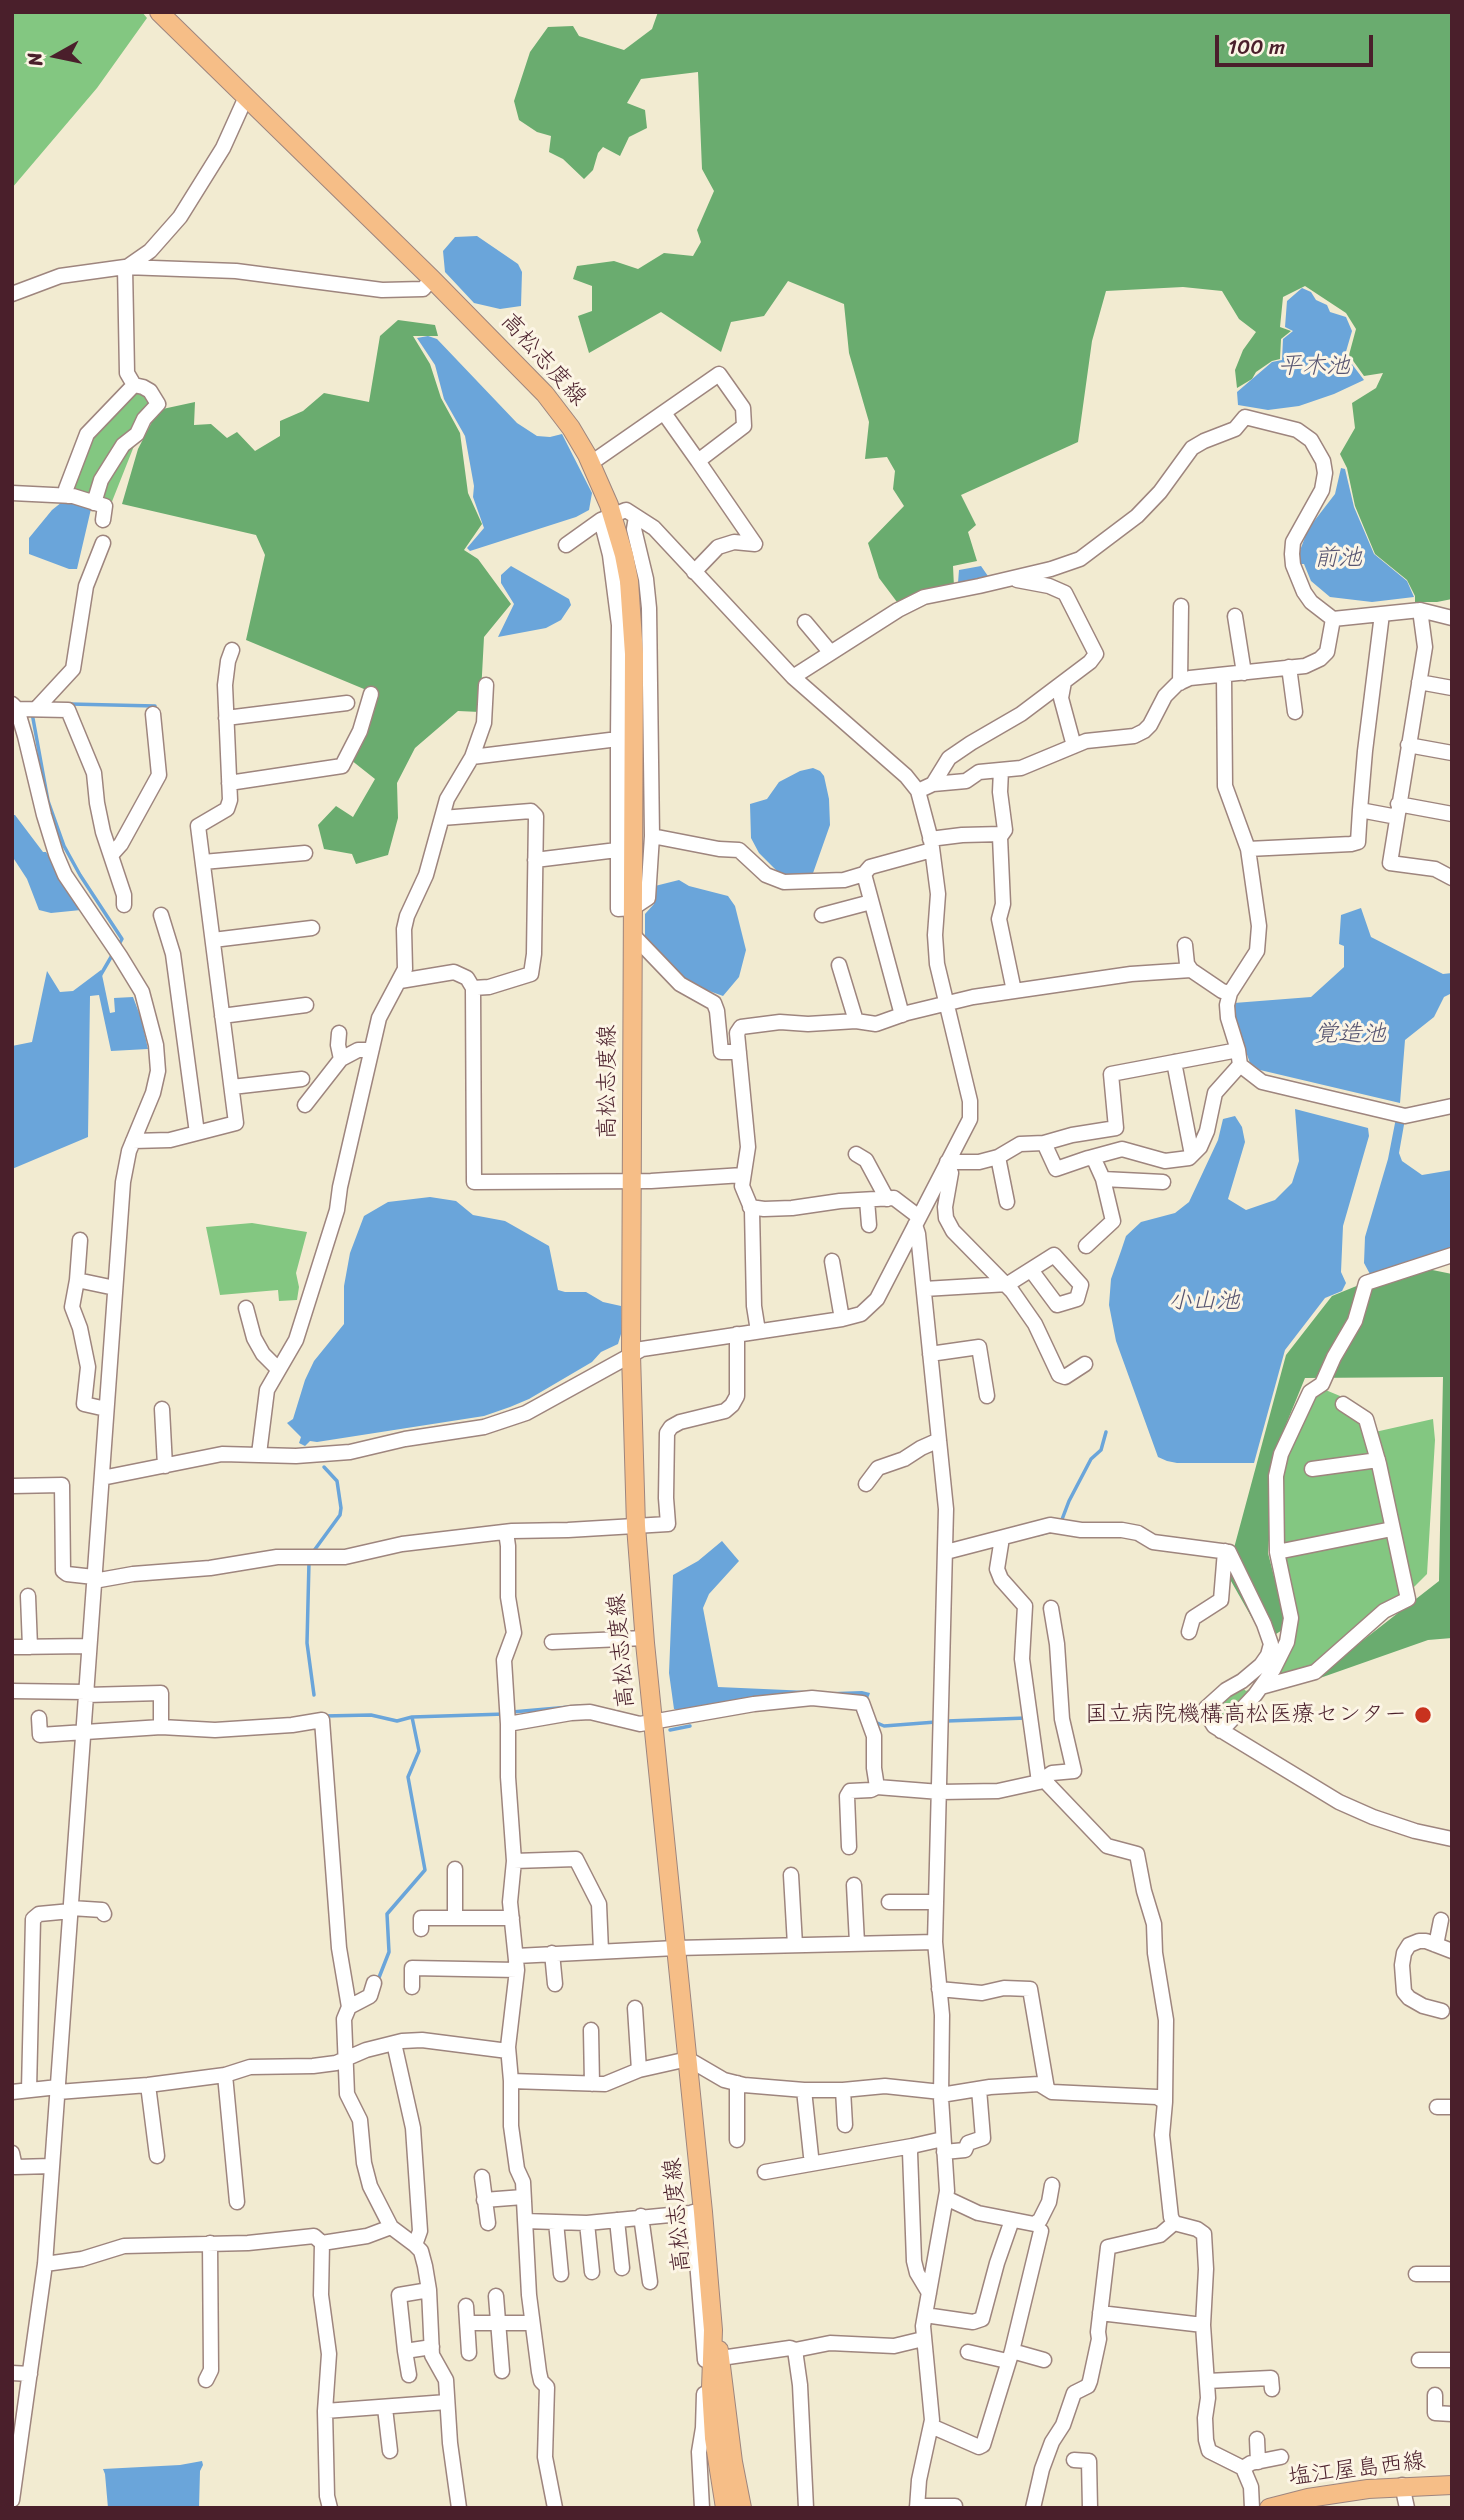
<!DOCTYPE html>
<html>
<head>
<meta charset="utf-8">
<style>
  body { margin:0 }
  #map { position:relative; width:1464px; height:2520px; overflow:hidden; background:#f2ebd1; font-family:Sriracha,sans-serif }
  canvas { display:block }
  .frame { position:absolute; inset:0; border:14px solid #4a1f2b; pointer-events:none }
  .north { position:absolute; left:21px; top:21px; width:70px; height:70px; -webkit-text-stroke:5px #fcf5e5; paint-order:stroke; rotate:261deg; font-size:19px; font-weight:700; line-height:28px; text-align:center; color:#4a1f2b }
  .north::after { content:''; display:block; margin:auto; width:24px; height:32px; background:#4a1f2b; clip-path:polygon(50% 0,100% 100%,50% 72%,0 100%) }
  .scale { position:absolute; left:1215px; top:35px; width:158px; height:32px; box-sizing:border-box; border:4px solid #4a1f2b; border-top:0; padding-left:9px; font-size:21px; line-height:24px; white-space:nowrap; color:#4a1f2b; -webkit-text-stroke:5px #fcf5e5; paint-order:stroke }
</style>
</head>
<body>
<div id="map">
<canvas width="1464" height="2520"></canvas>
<div class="frame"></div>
<div class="north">N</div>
<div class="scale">100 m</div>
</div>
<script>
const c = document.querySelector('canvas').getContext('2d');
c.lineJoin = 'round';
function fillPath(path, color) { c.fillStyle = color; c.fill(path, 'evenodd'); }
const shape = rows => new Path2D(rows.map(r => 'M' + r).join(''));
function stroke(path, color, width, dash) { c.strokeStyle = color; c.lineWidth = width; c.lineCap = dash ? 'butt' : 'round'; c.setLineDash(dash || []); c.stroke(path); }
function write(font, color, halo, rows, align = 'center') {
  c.font = font + ' Sriracha,"Klee One",sans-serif'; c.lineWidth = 6; c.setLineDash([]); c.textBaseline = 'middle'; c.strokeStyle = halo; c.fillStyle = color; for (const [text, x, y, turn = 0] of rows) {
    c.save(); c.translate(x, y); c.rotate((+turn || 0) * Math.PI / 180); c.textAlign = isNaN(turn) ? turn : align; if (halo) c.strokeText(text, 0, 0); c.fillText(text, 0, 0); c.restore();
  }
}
fillPath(shape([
  [12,12,142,12,147,18,97,88,12,188],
  [136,389,151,404,151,422,134,446,111,504,69,487,89,438],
  [252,1223,307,1232,296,1273,299,1287,297,1300,279,1301,278,1290,220,1295,206,1227],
  [1316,1386,1340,1396,1365,1413,1375,1432,1433,1419,1435,1440,1427,1574,1402,1599,1315,1669,1278,1677,1219,1726,1209,1707,1241,1686,1246,1691,1276,1675,1291,1642,1281,1549,1279,1477]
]), '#83c781');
fillPath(shape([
  [658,12,1452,12,1452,599,1437,602,1415,602,1415,596,1407,580,1375,554,1355,506,1347,468,1340,454,1355,428,1352,403,1376,388,1383,373,1364,376,1349,355,1356,329,1346,313,1305,286,1283,297,1280,327,1291,331,1281,339,1280,359,1272,361,1256,372,1252,379,1237,388,1235,370,1243,350,1256,332,1239,319,1222,291,1183,287,1106,291,1092,341,1078,442,961,495,976,525,968,532,977,561,953,566,954,587,917,593,897,602,879,578,868,543,904,506,893,489,895,471,887,457,865,459,869,422,849,353,844,304,788,281,764,316,731,322,721,352,661,312,589,353,578,316,592,311,592,286,573,279,577,266,614,261,638,269,664,253,693,256,701,242,697,230,714,191,702,169,698,72,641,79,627,103,645,110,647,128,629,137,620,156,603,147,598,153,593,170,584,179,563,159,549,152,551,136,537,132,519,120,514,101,530,52,548,27,573,26,579,36,624,50,652,29],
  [398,320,435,325,438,336,413,336,430,364,441,398,460,433,468,493,482,524,464,550,478,559,511,604,484,637,480,712,458,711,415,748,397,783,398,818,388,855,356,864,352,854,324,849,318,825,336,806,353,817,375,779,351,760,376,694,246,640,265,555,256,535,122,504,138,449,158,410,195,402,194,425,211,424,227,438,237,432,255,451,280,436,280,421,303,411,324,393,369,402,380,336],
  [1408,1265,1452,1274,1452,1638,1428,1640,1320,1678,1339,1659,1439,1581,1443,1377,1305,1378,1276,1449,1268,1553,1287,1627,1265,1641,1227,1574,1286,1355,1332,1296]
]), '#6aac6f');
fillPath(shape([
  [477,236,518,264,522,272,521,306,500,309,474,303,445,272,443,251,455,237],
  [1302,288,1311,292,1316,300,1327,305,1330,312,1346,317,1352,331,1345,355,1364,380,1334,394,1299,406,1268,410,1238,405,1237,392,1272,362,1282,360,1283,339,1293,331,1285,327,1287,301],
  [428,336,437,339,517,423,537,436,550,437,562,434,592,493,589,510,576,517,470,551,467,548,484,528,473,497,474,486,465,436,444,399,435,365,417,338],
  [1341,468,1345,469,1354,507,1374,554,1407,581,1414,597,1372,602,1330,597,1311,581,1304,564,1298,564,1298,556,1308,529,1335,494],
  [70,501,91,509,77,569,69,569,29,554,29,538,52,510,62,502],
  [511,566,569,599,571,605,561,620,546,628,498,637,514,604,501,583,501,575],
  [981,566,990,579,958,583,959,570],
  [813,768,820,771,824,776,829,799,830,825,812,876,788,877,778,872,759,853,751,838,750,804,767,799,779,782,800,771],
  [12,815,15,815,43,852,46,852,81,910,51,913,39,910,27,879,12,856],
  [679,880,689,886,728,896,735,906,746,950,739,977,723,996,690,984,645,940,645,914,654,904,655,886],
  [1361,908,1371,937,1443,974,1452,973,1452,993,1444,997,1434,1017,1405,1040,1400,1103,1260,1070,1250,1063,1234,1019,1234,1003,1311,997,1344,967,1344,946,1339,944,1341,915],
  [101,970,110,1013,115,1012,114,998,133,997,141,1018,148,1049,111,1051,99,995,90,996,88,1137,12,1169,12,1046,32,1042,47,971,60,992,73,991],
  [1295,1109,1368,1128,1369,1136,1343,1226,1341,1272,1346,1283,1342,1291,1325,1298,1285,1350,1254,1463,1177,1463,1167,1461,1158,1457,1116,1341,1109,1305,1111,1279,1121,1251,1126,1236,1141,1222,1175,1213,1189,1202,1218,1140,1223,1119,1235,1116,1242,1127,1245,1142,1228,1199,1246,1210,1275,1200,1292,1183,1299,1161],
  [1396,1118,1405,1119,1399,1153,1402,1161,1422,1175,1452,1170,1452,1250,1371,1276,1364,1263,1365,1237,1388,1159],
  [430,1197,456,1201,473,1215,505,1221,549,1246,558,1290,565,1292,586,1292,603,1302,621,1306,621,1334,618,1344,601,1352,592,1362,529,1399,510,1407,484,1416,317,1442,310,1441,305,1446,299,1443,301,1437,287,1423,293,1419,305,1380,314,1361,344,1324,344,1286,350,1253,364,1216,388,1202],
  [722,1541,739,1561,709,1594,703,1608,718,1687,832,1692,862,1691,870,1693,867,1701,684,1713,674,1709,669,1673,673,1575,698,1561],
  [202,2461,203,2465,200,2471,199,2508,108,2508,105,2474,103,2469,180,2465]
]), '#6aa5da');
stroke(shape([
  [70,704,155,706],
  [32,713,48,801,64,846,80,875,122,939,118,946],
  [100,976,114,952],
  [1061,1522,1069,1501,1091,1459,1101,1450,1106,1432],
  [1037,1535,1052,1531],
  [313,1552,340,1515,341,1508,337,1481,324,1467],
  [309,1562,307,1643,314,1695],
  [512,1712,581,1706],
  [324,1716,371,1715,397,1721,412,1717],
  [947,1721,1026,1718],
  [875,1722,884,1726,936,1722],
  [670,1730,690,1726],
  [378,1980,389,1952,387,1914,425,1870,408,1777,419,1751,412,1717,505,1714]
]), '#6aa5da', 3.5);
const minor = shape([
  [127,267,150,251,180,217,223,148,246,97],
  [12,294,60,276,125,267,236,271,382,290,423,289,432,279],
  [664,413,698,461],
  [591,463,719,374,743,408,744,426,698,461,755,544,734,542,718,547,694,572],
  [12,493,73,496,105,506,103,520],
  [68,496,66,489,87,434,134,385],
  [94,503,101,480,123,445,137,434,144,419,158,404,150,391,143,387,134,385,127,373,125,267],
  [566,545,601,520],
  [1420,610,1425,647,1390,863,1435,869,1452,878],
  [1235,616,1244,673],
  [805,622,831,653],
  [1289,667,1295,712],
  [1224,675,1225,786,1248,849,1259,926,1257,951,1230,993,1227,1005,1228,1018,1238,1050,1240,1065,1262,1082,1405,1116,1452,1106],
  [793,677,898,610,924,597,979,586,1051,569,1080,559,1137,516,1160,492,1192,448,1204,441,1235,429,1245,417,1297,430,1311,440,1323,461,1325,473,1322,490,1293,542,1292,554,1293,565,1304,592,1311,602,1333,619],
  [1064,682,1061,698,1074,746],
  [1419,682,1452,688],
  [1180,683,1181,606],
  [12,704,17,709,25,736,44,815,56,854,65,875,120,956,142,992,156,1045,158,1071,153,1093,129,1151,123,1182,45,2264,12,2500],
  [17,709,68,710,94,773,97,803,103,832,124,895,124,905],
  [36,709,73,669,86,586,103,543],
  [226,718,347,703],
  [618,739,618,909,633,908,648,898,652,836,649,608,646,579,634,529,636,517],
  [1408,745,1452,753],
  [472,757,484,723,486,685],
  [1001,770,1000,792,1005,830,1000,837,1003,904,999,919,1014,991],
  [229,783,342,766,360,731,371,694],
  [933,784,949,758,971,743,1021,714,1090,662,1096,654,1065,593,1049,586,1017,580],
  [918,791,933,784,966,781,979,772,1021,768,1086,741,1134,736,1144,731,1150,725,1165,696,1177,684,1190,678,1305,666,1320,659,1327,652,1333,619,1420,610,1452,618],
  [1398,804,1452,814],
  [1360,810,1365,751,1382,614],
  [442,818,531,811,536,816,534,954,531,974,489,987,473,988],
  [652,836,719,849,739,850,766,875,784,882,844,880,864,874],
  [930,839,962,835,1002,834],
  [1248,849,1351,844,1358,842,1360,810,1397,817],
  [112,854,121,844,159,775,153,714],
  [535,860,617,850],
  [203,862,305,853],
  [161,915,173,954,197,1133],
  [822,915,871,902],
  [633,935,680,984,714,1003,717,1011,721,1052,739,1052],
  [213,940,312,928],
  [1185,945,1187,964,1191,970],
  [839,965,856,1021],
  [400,981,454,972,467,978,473,988,474,1182,651,1181,743,1175],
  [902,1015,864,874,870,867,932,850],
  [222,1016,306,1005],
  [339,1033,338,1045,341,1059],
  [1174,1062,1192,1155],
  [232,1087,302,1079],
  [305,1105,341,1059,358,1050,371,1050],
  [133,1141,170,1140,236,1123,198,826,227,809,230,800,225,685,228,661,232,650],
  [1044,1143,1056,1169,1088,1158,1094,1159,1103,1179,1113,1221,1086,1246],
  [856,1154,866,1160,887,1199],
  [998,1157,1007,1202],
  [1089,1158,1122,1149,1165,1161,1189,1158,1200,1147,1207,1131,1215,1093,1240,1065],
  [947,1162,979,1162,998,1157,1020,1144,1044,1143,1072,1135,1116,1128,1111,1074,1238,1050],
  [946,1165,951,1173,945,1207,946,1218,953,1231,1012,1291,1035,1324,1059,1375,1065,1377,1085,1364],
  [1103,1179,1163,1182],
  [867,1200,869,1225],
  [750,1207,764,1209,792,1208,840,1201,894,1198,919,1217],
  [915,1225,918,1234,946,1509,935,1942,942,2015,941,2098,947,2191,923,2326,932,2420,919,2480,917,2508],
  [80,1240,77,1280,115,1288],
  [832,1261,842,1319],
  [77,1280,72,1307,80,1328,88,1367,84,1404,106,1409],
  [924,1289,1008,1284,1054,1255,1081,1285,1077,1299,1057,1305,1031,1270],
  [246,1308,254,1338,263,1354,278,1369],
  [758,1331,754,1306,752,1210,742,1186,748,1147,737,1033,741,1027,780,1022,808,1024,856,1021,876,1024,907,1013,973,997,1131,974,1191,970,1222,991,1230,993],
  [930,1354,979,1347,987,1396],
  [162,1409,165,1466],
  [1312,1469,1378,1460],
  [102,1478,222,1454,296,1456,350,1452,405,1439,484,1427,526,1413,642,1349,842,1319,861,1314,877,1299,970,1119,970,1101,937,964,935,935,938,894,931,840,918,791,906,776,793,677,654,528,626,510,601,520,610,555,619,625,618,739,472,757,447,799,426,875,407,916,404,929,405,969,379,1018,340,1187,337,1210,296,1340,267,1390,259,1454],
  [866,1484,878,1468,904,1459,921,1448,939,1440],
  [12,1486,62,1485,63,1571,67,1574,94,1577],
  [506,1532,508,1546,508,1597,514,1633,504,1660,508,1724,508,1777,514,1861,510,1902,517,1970,508,2047,511,2081,511,2126,517,2169,523,2182,529,2295,539,2372,541,2381,547,2387,545,2457,555,2508],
  [946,1552,1050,1525,1081,1530,1122,1530,1138,1533,1153,1542,1229,1552,1264,1624,1271,1644,1268,1655,1261,1665,1242,1681,1226,1690,1206,1708,1209,1718,1214,1726,1339,1802,1373,1817,1415,1831,1452,1839],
  [1277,1552,1392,1529],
  [94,1581,133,1574,210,1568,277,1557,345,1557,402,1544,512,1531,568,1530,668,1524,666,1498,667,1433,671,1427,680,1422,725,1411,732,1405,737,1396,737,1334],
  [28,1596,30,1647],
  [1189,1632,1193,1618,1221,1600,1225,1551],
  [552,1642,645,1638],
  [12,1647,89,1646],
  [1261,1687,1315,1672,1384,1611,1408,1599,1379,1464,1366,1419,1343,1404],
  [12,1691,86,1692],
  [86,1695,161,1693,161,1727],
  [39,1718,40,1735,161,1727,215,1730,292,1725,322,1720,339,1948,349,2007],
  [508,1724,571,1713,590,1712,640,1724,754,1704,812,1698,862,1703,874,1736,874,1768,877,1787,940,1792,998,1791,1039,1782,1022,1659,1025,1606,1001,1579,997,1569,1002,1538],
  [1221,1731,1255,1695,1273,1670,1287,1642,1291,1618,1277,1552,1276,1476,1281,1454,1310,1392,1322,1384,1334,1357,1355,1321,1366,1283,1452,1255],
  [1044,1780,1107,1846,1137,1854,1144,1891,1154,1924,1155,1953,1166,2020,1165,2102],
  [1039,1782,1052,1773,1074,1771,1062,1719,1057,1644,1051,1608],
  [849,1847,847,1796,850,1791,871,1790,877,1787],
  [514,1861,576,1859,599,1904,601,1951],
  [791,1875,795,1945],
  [854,1885,857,1943],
  [889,1902,936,1902],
  [71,1908,102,1910,104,1914],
  [455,1918,455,1869],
  [421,1929,421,1918,512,1918],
  [1436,1945,1441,1920],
  [552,1953,555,1984],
  [516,1956,676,1948,935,1942],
  [374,1983,370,1996,349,2007,344,2019,347,2094,360,2120,364,2163,370,2186,391,2227,415,2245,421,2251,425,2266,429,2290,432,2355,446,2380,450,2443,459,2508],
  [412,1987,412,1968,517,1970],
  [939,1989,982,1993,1004,1988,1030,1989,1047,2089],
  [635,2008,639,2070],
  [1442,2011,1423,2006,1409,1998,1404,1992,1402,1965,1404,1953,1409,1945,1419,1941,1426,1941,1452,1951],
  [591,2030,592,2084],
  [394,2043,413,2128,420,2231,415,2245],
  [225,2075,237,2202],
  [511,2081,605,2084,639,2070,688,2059,724,2080,744,2085,804,2090,843,2090,885,2086,941,2092],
  [148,2085,157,2156],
  [29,2090,33,1919,39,1914,71,1911],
  [804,2090,811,2156],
  [843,2090,845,2125],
  [12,2092,58,2087],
  [58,2092,148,2085,225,2075,250,2067,313,2066,336,2063,366,2050,402,2041,422,2040,508,2051],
  [941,2095,990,2087,1039,2084,1052,2092,1157,2097,1165,2102,1162,2135,1171,2217,1174,2223,1197,2229,1204,2234,1206,2269,1203,2325,1208,2398,1205,2418,1206,2440,1209,2451,1243,2468,1251,2487,1252,2508],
  [1437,2107,1452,2107],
  [737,2140,737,2083],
  [944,2152,965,2150,968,2143,983,2138,979,2089],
  [12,2153,15,2167,52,2166],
  [765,2172,912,2146],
  [482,2177,488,2223],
  [946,2198,978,2213,1034,2224,1040,2220,1049,2202,1052,2185],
  [484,2200,523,2197],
  [693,2212,705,2360],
  [641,2216,650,2282],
  [617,2220,622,2268],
  [525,2221,587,2223,701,2212],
  [556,2222,561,2274],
  [587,2223,592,2272],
  [322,2243,367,2236,391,2227],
  [45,2264,82,2259,124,2246,248,2243,314,2236,322,2243,321,2295,329,2354,325,2411,327,2496,330,2508],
  [1416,2274,1452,2274],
  [929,2293,917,2273,914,2261,910,2152,912,2146,943,2139],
  [496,2296,502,2371],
  [466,2306,469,2353],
  [1100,2313,1203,2325],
  [925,2315,973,2322,982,2319,997,2263,1012,2220],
  [467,2323,532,2323],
  [795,2350,830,2343,894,2346,923,2339],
  [405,2351,399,2295,429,2290],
  [1012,2351,1041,2231],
  [968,2352,1007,2361],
  [721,2358,790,2348,795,2350,800,2385,806,2508],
  [1419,2360,1452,2360],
  [12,2373,30,2374],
  [409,2375,405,2351,432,2347],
  [206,2380,211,2370,210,2243],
  [1207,2381,1271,2378,1272,2389],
  [1435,2395,1435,2413,1452,2414],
  [385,2408,390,2451],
  [325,2411,447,2402],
  [931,2426,979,2447,983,2445,1012,2351,1044,2360],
  [1257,2439,1258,2462],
  [1074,2460,1089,2461,1090,2508],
  [1243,2468,1251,2463,1281,2457],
  [1402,2485,1407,2508],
  [917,2506,955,2506],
  [702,2508,699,2452,703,2428,704,2394],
  [1033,2508,1042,2469,1052,2442,1063,2425,1074,2393,1088,2386,1090,2381,1099,2339,1098,2332,1108,2247,1160,2235,1174,2223]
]);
const major = shape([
  [159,12,432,279,545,394,571,428,587,455,609,505,624,555,629,581,634,654,631,1354,636,1526,645,1643,703,2212,713,2330,711,2388,714,2438,725,2508],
  [719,2350,733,2462,742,2508],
  [1269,2508,1308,2498,1368,2489,1452,2485]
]);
stroke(minor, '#9e857e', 17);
stroke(major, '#9e857e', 20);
stroke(minor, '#fff', 14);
stroke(major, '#f6be87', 18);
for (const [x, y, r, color] of [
  [1423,1715,9,"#c8321e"]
]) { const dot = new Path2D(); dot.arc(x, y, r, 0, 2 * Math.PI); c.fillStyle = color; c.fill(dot); stroke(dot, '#fcf5e5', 2.5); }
write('23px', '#4a1f2b', '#fcf5e5', [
  ["高松志度線",543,360,48],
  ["高松志度線",608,1082,-90],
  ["高松志度線",622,1651,-95],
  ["高松志度線",678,2215,-95],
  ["塩江屋島西線",1357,2470,-7]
]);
write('23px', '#4a1f2b', '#fcf5e5', [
  ["国立病院機構高松医療センター",1407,1715]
], 'right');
write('italic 24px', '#575571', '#fcf5e5', [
  ["平木池",1314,367],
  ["前池",1338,559],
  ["覚造池",1350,1035],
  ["小山池",1204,1302]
]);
</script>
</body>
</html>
